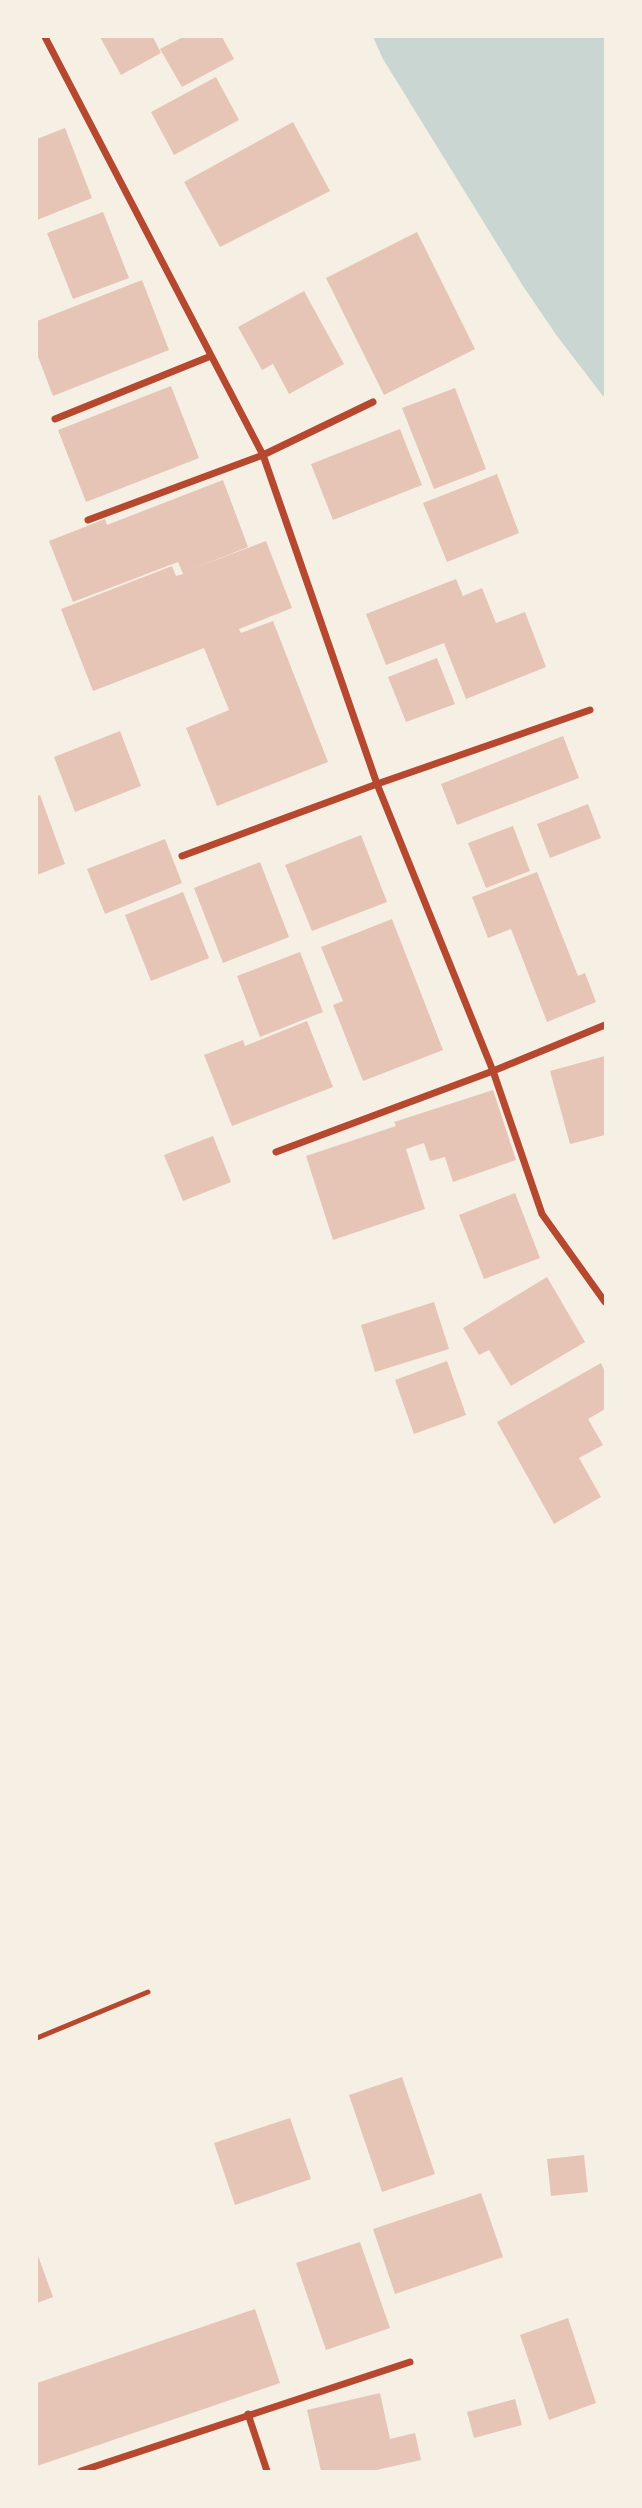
<!DOCTYPE html>
<html>
<head>
<meta charset="utf-8">
<style>
  body { margin:0 }
  #map { position:relative; width:642px; height:2508px; overflow:hidden; background:#f6efe4; font-family:"Alegreya Sans",sans-serif }
  canvas { display:block }
  .frame { position:absolute; inset:0; border:38px solid #f6efe4; pointer-events:none }
</style>
</head>
<body>
<div id="map">
<canvas width="642" height="2508"></canvas>
<div class="frame"></div>
</div>
<script>
const c = document.querySelector('canvas').getContext('2d');
c.lineJoin = 'round';
function fillPath(path, color) { c.fillStyle = color; c.fill(path, 'evenodd'); }
const shape = rows => new Path2D(rows.map(r => 'M' + r).join(''));
function stroke(path, color, width, dash) { c.strokeStyle = color; c.lineWidth = width; c.lineCap = dash ? 'butt' : 'round'; c.setLineDash(dash || []); c.stroke(path); }
fillPath(shape([
  [373,37,605,37,605,395,603,396,557,336,523,286,383,59]
]), '#c9d6d2');
fillPath(shape([
  [100,37,153,37,161,53,121,75],
  [183,37,222,37,234,59,182,87,160,49],
  [216,77,239,120,174,155,151,112],
  [293,122,330,191,220,247,184,182],
  [65,128,92,198,37,220,37,139],
  [103,212,129,278,73,299,47,233],
  [417,232,475,349,384,395,326,278],
  [142,280,169,350,53,396,37,354,37,321],
  [304,291,344,364,289,394,273,364,262,370,238,327],
  [171,386,199,458,86,502,58,430],
  [455,388,486,469,434,489,402,408],
  [400,429,422,485,333,520,311,464],
  [497,474,519,533,447,562,423,503],
  [223,480,248,547,192,569,266,541,292,608,239,629,241,633,273,621,328,762,217,806,186,728,229,710,204,648,93,691,61,609,172,566,176,576,183,574,178,562,73,602,49,541,105,519,107,525],
  [456,579,463,596,482,588,496,623,525,612,546,667,466,699,444,643,386,665,366,614],
  [437,658,455,704,406,722,388,677],
  [120,731,141,786,75,812,54,757],
  [563,736,579,778,457,825,441,784],
  [40,795,65,864,37,875,37,796],
  [588,804,601,838,550,858,537,824],
  [513,826,530,871,486,888,468,843],
  [361,835,387,902,312,931,285,865],
  [165,839,182,883,105,914,87,869],
  [260,862,289,937,223,963,194,888],
  [537,872,578,976,585,973,596,1002,547,1022,511,929,488,938,472,897],
  [183,892,209,958,151,981,125,915],
  [392,919,443,1050,363,1081,333,1005,343,1001,321,947],
  [300,952,323,1012,260,1037,237,976],
  [307,1021,333,1087,232,1126,204,1055,243,1040,245,1046],
  [605,1056,605,1135,570,1144,550,1071],
  [493,1090,516,1160,453,1182,445,1157,430,1161,424,1143,406,1149,425,1209,333,1240,306,1156,396,1126,394,1122],
  [213,1136,231,1182,183,1201,164,1155],
  [515,1193,540,1258,484,1279,459,1215],
  [547,1277,585,1342,511,1386,489,1350,479,1355,463,1328],
  [434,1302,449,1349,375,1372,361,1325],
  [447,1361,466,1415,414,1434,395,1380],
  [601,1363,605,1372,605,1409,588,1419,603,1445,579,1458,601,1497,554,1524,497,1422],
  [402,2077,435,2174,382,2192,349,2095],
  [290,2118,311,2179,235,2205,214,2143],
  [584,2155,588,2192,551,2196,547,2159],
  [481,2193,503,2257,395,2294,373,2229],
  [360,2242,390,2328,326,2350,296,2263],
  [37,2253,53,2297,37,2303],
  [255,2309,280,2383,37,2466,37,2383],
  [568,2318,596,2403,549,2420,520,2335],
  [380,2393,390,2439,415,2433,421,2460,372,2471,321,2471,307,2410],
  [515,2399,522,2425,474,2438,467,2412]
]), '#e6c5b7');
stroke(shape([
  [37,2038,148,1992]
]), '#b5482f', 5);
stroke(shape([
  [45,37,263,455,377,784,493,1071,542,1214,605,1302],
  [55,419,211,356],
  [88,520,263,455,373,402],
  [182,856,377,784,590,710],
  [276,1152,493,1071,605,1025],
  [248,2414,267,2471],
  [81,2471,410,2362]
]), '#b5482f', 7);
</script>
</body>
</html>
